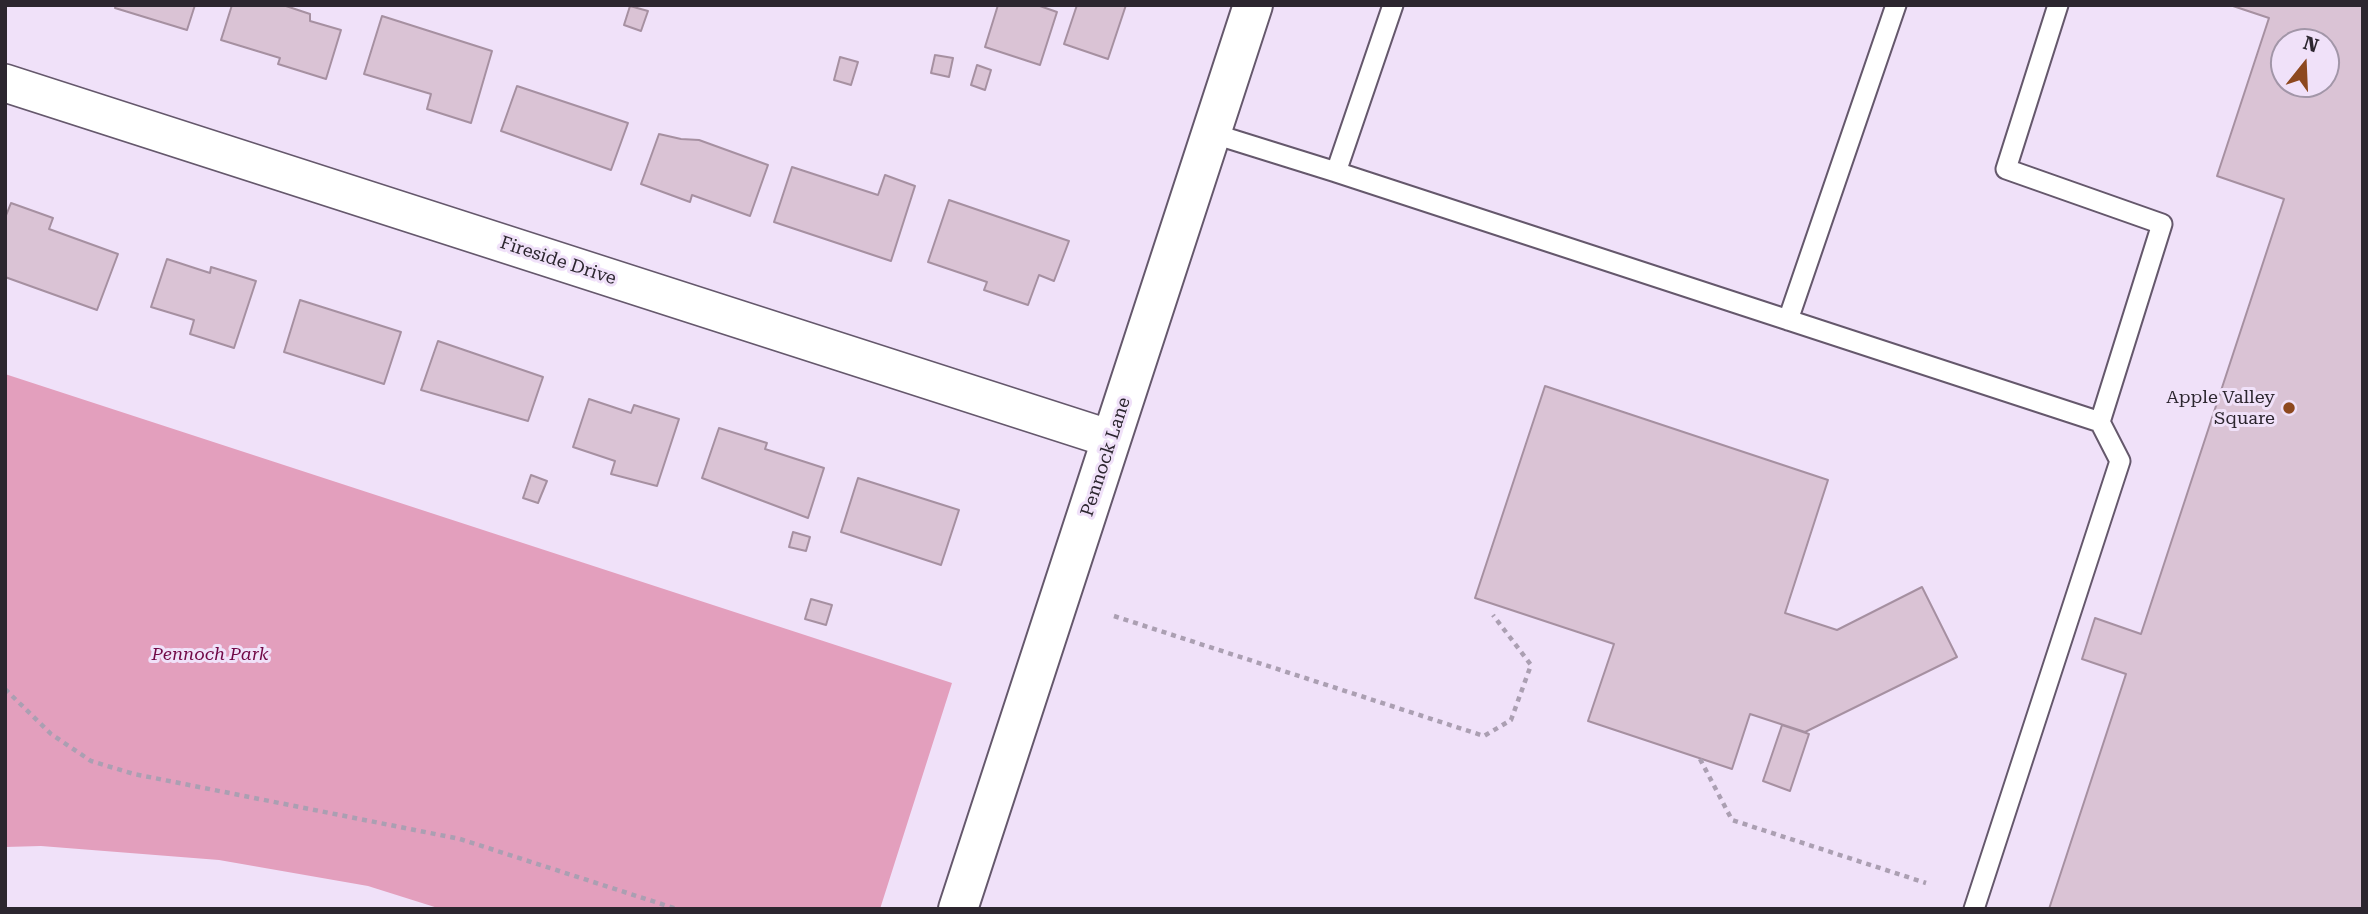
<!DOCTYPE html>
<html>
<head>
<meta charset="utf-8">
<style>
  body { margin:0 }
  #map { position:relative; width:2368px; height:914px; overflow:hidden; background:#f0e1f9; font-family:"Roboto Serif",serif }
  canvas { display:block }
  .frame { position:absolute; inset:0; border:7px solid #2c262f; pointer-events:none }
  .north { position:absolute; left:2270px; top:28px; width:70px; height:70px; box-sizing:border-box; background:#f0e1f9; border:2px solid #a296a8; border-radius:50%; rotate:18deg; font-size:19px; font-weight:700; line-height:28px; text-align:center; color:#2c262f }
  .north::after { content:''; display:block; margin:auto; width:24px; height:32px; background:#8d481f; clip-path:polygon(50% 0,100% 100%,50% 72%,0 100%) }
</style>
</head>
<body>
<div id="map">
<canvas width="2368" height="914"></canvas>
<div class="frame"></div>
<div class="north">N</div>
</div>
<script>
const c = document.querySelector('canvas').getContext('2d');
c.lineJoin = 'round';
function fillPath(path, color) { c.fillStyle = color; c.fill(path, 'evenodd'); }
const shape = rows => new Path2D(rows.map(r => 'M' + r).join(''));
function stroke(path, color, width, dash) { c.strokeStyle = color; c.lineWidth = width; c.lineCap = dash ? 'butt' : 'round'; c.setLineDash(dash || []); c.stroke(path); }
function write(font, color, halo, rows, align = 'center') {
  c.font = font + ' "Roboto Serif",serif'; c.lineWidth = 6; c.setLineDash([]); c.textBaseline = 'middle'; c.strokeStyle = halo; c.fillStyle = color; for (const [text, x, y, turn = 0] of rows) {
    c.save(); c.translate(x, y); c.rotate((+turn || 0) * Math.PI / 180); c.textAlign = isNaN(turn) ? turn : align; if (halo) c.strokeText(text, 0, 0); c.fillText(text, 0, 0); c.restore();
  }
}
fillPath(shape([
  [5,374,952,683,880,909,441,909,368,886,219,860,41,846,5,847]
]), '#e39fbd');
const building = shape([
  [116,5,195,5,187,30,115,8,116,5],
  [232,5,283,5,310,14,310,21,341,30,326,79,278,64,280,58,221,40,232,5],
  [998,5,1037,5,1057,12,1040,65,985,47,998,5],
  [1077,5,1126,5,1108,59,1064,44,1077,5],
  [2230,5,2363,5,2363,909,2049,909,2126,674,2082,659,2095,618,2141,634,2284,199,2217,176,2269,18,2230,5],
  [2284,42,2326,42,2326,84,2284,84,2284,42],
  [630,6,648,11,641,31,624,25,630,6],
  [382,16,492,51,471,123,427,109,431,94,364,74,382,16],
  [935,55,953,58,949,77,931,73,935,55],
  [840,57,858,62,851,85,834,80,840,57],
  [977,65,991,70,985,90,971,85,977,65],
  [517,86,628,123,611,170,501,131,517,86],
  [659,134,681,139,699,140,768,165,750,216,692,195,690,202,641,184,659,134],
  [792,167,878,195,885,175,915,186,891,261,774,222,792,167],
  [949,200,1069,241,1054,281,1039,275,1028,305,984,290,987,282,928,262,949,200],
  [11,203,53,218,49,229,118,254,97,310,5,277,5,218,11,203],
  [167,259,210,273,211,267,256,281,234,348,190,334,194,320,151,307,167,259],
  [300,300,401,332,384,384,284,352,300,300],
  [438,341,543,377,528,421,421,390,438,341],
  [1545,386,1828,480,1785,613,1837,630,1922,587,1957,657,1805,732,1750,714,1732,769,1588,721,1614,644,1475,598,1545,386],
  [589,399,631,413,634,405,679,419,657,486,611,474,615,461,573,447,589,399],
  [719,428,767,443,765,449,824,468,808,518,702,478,719,428],
  [531,475,547,481,538,503,523,498,531,475],
  [858,478,959,510,941,565,841,532,858,478],
  [793,532,810,537,806,551,789,547,793,532],
  [811,599,832,605,826,625,805,619,811,599],
  [1782,725,1809,734,1790,791,1763,781,1782,725]
]);
fillPath(building, '#dac3d5');
stroke(building, '#a690a1', 2);
const service = shape([
  [1393,5,1336,172,2100,422,2162,224,2006,169,2058,5],
  [1211,133,1336,172],
  [1788,320,1896,5],
  [1974,909,2120,461,2100,422]
]);
const minor = shape([
  [5,83,1111,439]
]);
const tertiary = shape([
  [958,909,1253,5]
]);
stroke(service, '#65586c', 23);
stroke(minor, '#65586c', 40);
stroke(tertiary, '#65586c', 42);
stroke(shape([
  [1114,616,1484,736,1511,720,1531,665,1493,615],
  [5,689,51,734,91,761,134,774,460,839,677,909],
  [1700,759,1732,820,1926,883]
]), '#ab9fb2', 4.5, [5, 5]);
stroke(service, '#fff', 19);
stroke(minor, '#fff', 37);
stroke(tertiary, '#fff', 38);
for (const [x, y, r, color] of [
  [2289,408,7,"#8d481f"]
]) { const dot = new Path2D(); dot.arc(x, y, r, 0, 2 * Math.PI); c.fillStyle = color; c.fill(dot); stroke(dot, '#f0e1f9', 2.5); }
write('18px', '#2c262f', '#f0e1f9', [
  ["Fireside Drive",558,261,18],
  ["Pennock Lane",1106,457,-72]
]);
write('18px', '#2c262f', '#f0e1f9', [
  ["Apple Valley",2275,398],
  ["Square",2275,419]
], 'right');
write('italic 18px', '#710846', '#f0e1f9', [
  ["Pennoch Park",210,655]
]);
</script>
</body>
</html>
